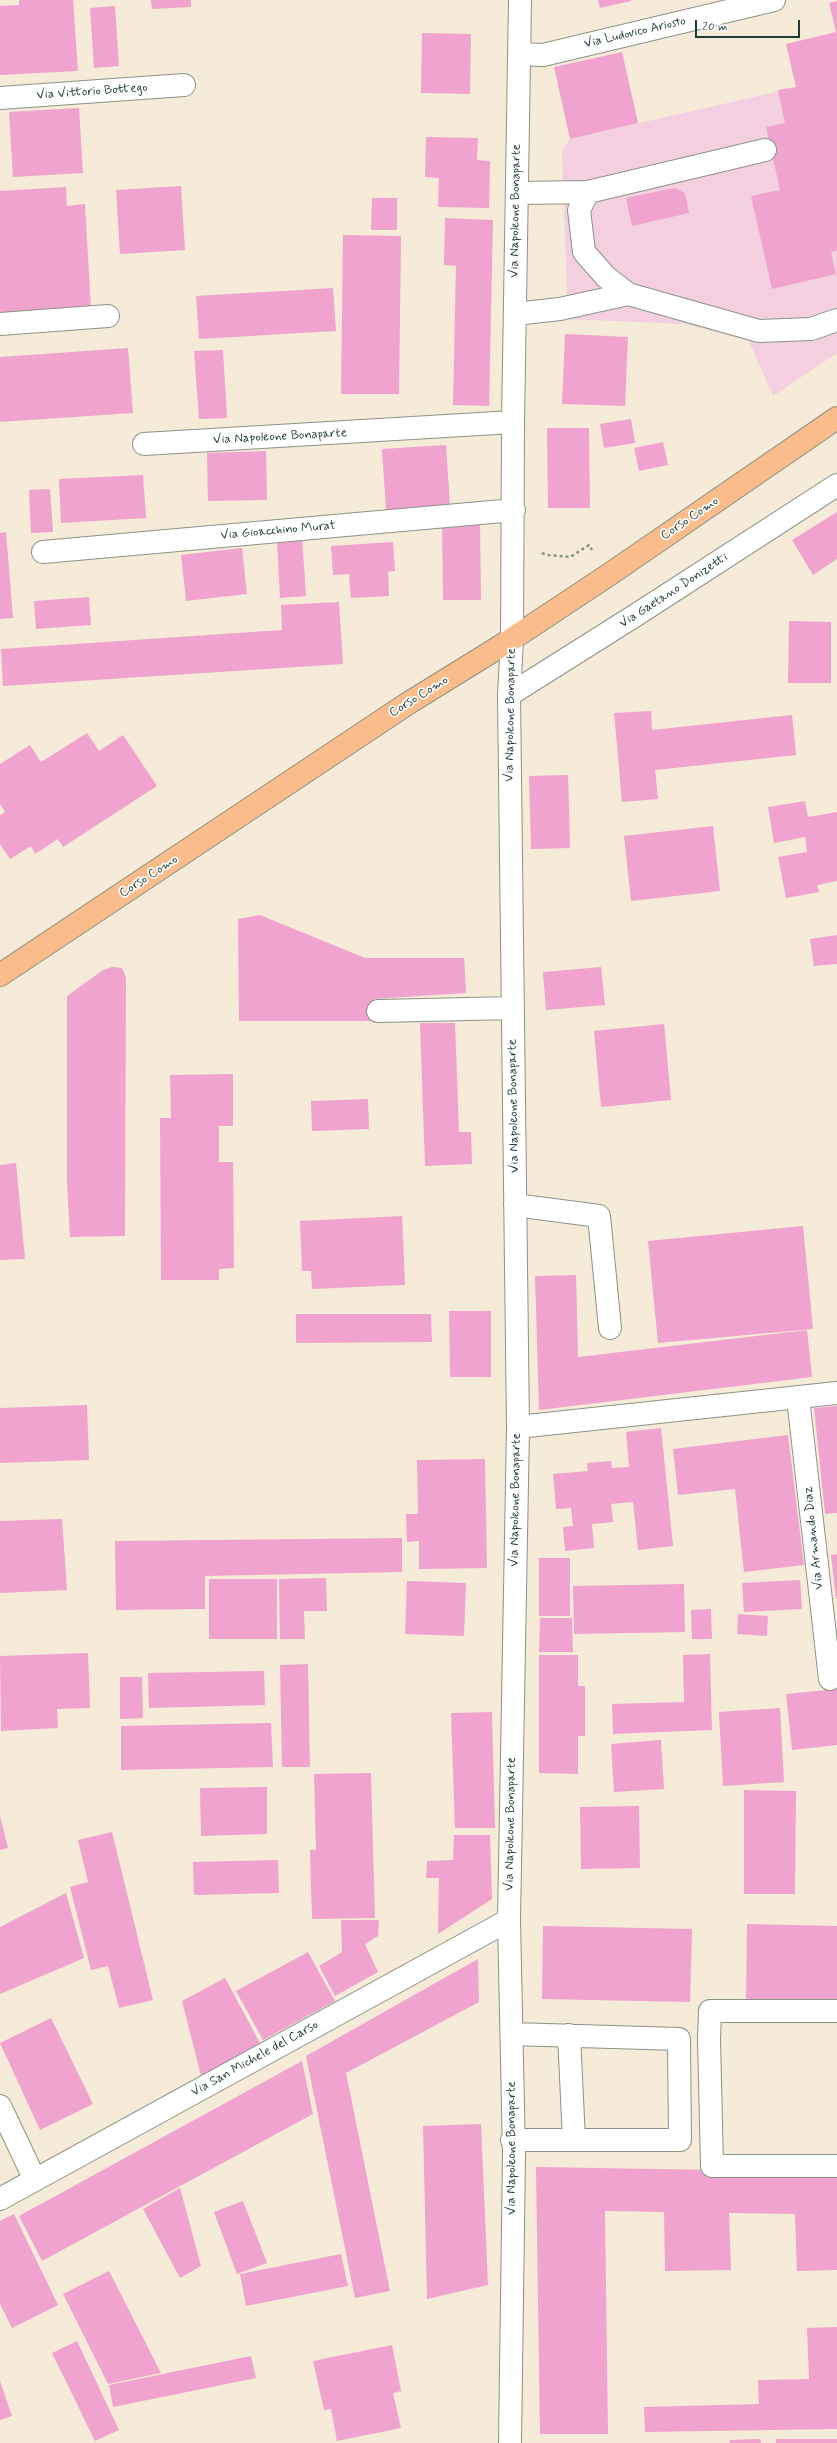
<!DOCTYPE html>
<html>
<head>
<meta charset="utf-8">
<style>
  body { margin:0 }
  #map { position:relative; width:837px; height:2443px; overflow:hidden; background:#f6ead8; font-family:Mynerve,sans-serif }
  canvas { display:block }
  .scale { position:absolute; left:695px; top:20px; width:105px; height:18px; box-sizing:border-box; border:2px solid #1f3d34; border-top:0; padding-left:5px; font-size:12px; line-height:14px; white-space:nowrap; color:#1f3d34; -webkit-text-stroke:3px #fff; paint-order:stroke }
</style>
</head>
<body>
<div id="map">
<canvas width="837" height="2443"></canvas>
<div class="scale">20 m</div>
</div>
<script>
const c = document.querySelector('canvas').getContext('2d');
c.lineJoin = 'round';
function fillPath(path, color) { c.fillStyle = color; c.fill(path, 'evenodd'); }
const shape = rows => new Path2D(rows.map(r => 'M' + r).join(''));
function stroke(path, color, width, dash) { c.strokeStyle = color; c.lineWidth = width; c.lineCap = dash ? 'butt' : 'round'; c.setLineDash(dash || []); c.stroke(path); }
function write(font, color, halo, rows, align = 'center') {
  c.font = font + ' Mynerve,sans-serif'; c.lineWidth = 3.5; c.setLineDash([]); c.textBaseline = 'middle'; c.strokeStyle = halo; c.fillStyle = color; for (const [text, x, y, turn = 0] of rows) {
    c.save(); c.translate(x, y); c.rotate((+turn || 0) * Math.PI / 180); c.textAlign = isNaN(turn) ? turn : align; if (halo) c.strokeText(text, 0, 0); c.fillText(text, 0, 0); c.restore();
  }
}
fillPath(shape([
  [837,78,837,353,773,396,749,341,685,324,568,319,562,150,570,139]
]), '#f3cfdf');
fillPath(shape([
  [19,0,73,0,78,71,0,75,0,6,19,5],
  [151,0,191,0,191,7,152,9],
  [598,0,631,0,631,1,600,8],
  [837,1,837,250,831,252,836,274,772,289,751,196,780,190,766,127,785,123,778,90,796,87,786,44,836,32,829,3],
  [115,6,119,66,94,68,90,8],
  [422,33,471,34,470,94,421,93],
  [622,52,638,123,570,139,554,67],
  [79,108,83,173,13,177,9,112],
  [426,137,478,138,477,160,490,161,489,208,438,207,439,178,425,177],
  [181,186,185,250,120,254,116,190],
  [66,187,67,206,85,204,91,309,0,314,0,191],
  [675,188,685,193,689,213,632,226,626,198],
  [372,198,397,198,397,230,371,230],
  [445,218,493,220,489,406,453,405,456,266,444,265],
  [343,235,401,236,399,394,341,394],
  [333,288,336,331,199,339,196,296],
  [565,334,628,337,625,406,562,404],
  [128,348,133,413,0,422,0,357],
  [223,350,227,418,199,419,194,351],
  [631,419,635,443,604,448,600,424],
  [547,428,589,428,590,508,548,508],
  [663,442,668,465,639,471,634,448],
  [446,445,450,506,386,510,382,449],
  [266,451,267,500,208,501,207,453],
  [143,475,146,518,61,523,59,479],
  [50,489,53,532,31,533,29,490],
  [837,512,837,559,813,575,792,540],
  [442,524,480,524,481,600,443,600],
  [6,532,13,618,0,619,0,533],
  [302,537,306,596,280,598,277,539],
  [393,542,395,571,388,572,389,596,351,598,349,574,333,575,331,546],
  [242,548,247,594,186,601,181,555],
  [89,597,91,625,36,629,34,601],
  [339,602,343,664,3,686,1,649,282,630,281,605],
  [789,621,831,622,831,683,788,683],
  [651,711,652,730,792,715,796,755,655,770,658,799,622,802,614,713],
  [87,733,99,751,123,735,157,786,63,847,58,839,35,854,31,846,10,859,0,844,0,815,5,812,0,804,0,764,30,745,41,762],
  [568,775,570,848,531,849,529,776],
  [805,801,808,817,837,812,837,881,817,885,819,892,786,898,778,857,807,852,805,837,774,843,768,807],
  [713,826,720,891,631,901,624,836],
  [260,915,365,958,464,958,466,993,374,999,374,1021,239,1021,238,919],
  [837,935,837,964,814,966,810,939],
  [112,967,122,968,126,978,125,1236,70,1237,67,1183,67,996,103,970],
  [601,967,605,1005,546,1010,543,972],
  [420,1023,455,1023,459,1132,471,1132,472,1164,425,1166],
  [664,1024,671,1100,601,1107,594,1031],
  [233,1074,233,1126,219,1126,219,1162,233,1162,234,1268,219,1269,219,1280,161,1280,160,1118,171,1118,170,1075],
  [368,1099,369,1129,312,1131,311,1101],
  [16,1163,25,1259,0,1260,0,1165],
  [402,1216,405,1285,312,1289,311,1271,302,1271,300,1221],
  [803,1226,813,1329,658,1343,648,1241],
  [576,1275,578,1357,807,1330,812,1377,539,1410,535,1276],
  [449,1311,491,1311,491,1377,450,1377],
  [296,1314,431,1314,432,1342,296,1343],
  [87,1405,89,1460,0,1463,0,1408],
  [837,1406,837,1513,825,1514,814,1408],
  [661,1428,673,1546,638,1550,633,1502,611,1504,613,1522,592,1524,594,1548,565,1551,563,1527,573,1526,571,1508,556,1509,553,1474,588,1471,587,1463,611,1461,612,1468,629,1467,626,1432],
  [788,1435,804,1565,744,1572,735,1489,678,1495,673,1449],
  [485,1459,487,1568,419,1569,419,1541,407,1542,406,1514,418,1514,417,1460],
  [62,1519,67,1590,0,1593,0,1521],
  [402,1538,402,1572,205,1576,205,1609,116,1610,115,1541],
  [837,1554,837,1599,836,1599,831,1555],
  [539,1558,570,1558,570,1616,539,1616],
  [326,1578,327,1611,304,1611,305,1639,280,1639,279,1579],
  [209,1579,277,1579,277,1639,209,1639],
  [800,1580,802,1609,744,1612,742,1583],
  [407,1581,466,1583,464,1636,405,1634],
  [684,1584,685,1632,574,1634,573,1586],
  [711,1609,712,1639,692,1639,691,1610],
  [738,1614,768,1616,767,1636,737,1634],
  [540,1618,572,1618,573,1652,539,1652],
  [88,1653,90,1708,57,1709,58,1728,1,1731,0,1656],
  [710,1654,712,1730,613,1734,612,1704,684,1702,683,1655],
  [539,1655,578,1655,578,1686,585,1686,585,1736,578,1736,578,1774,539,1773],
  [308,1664,310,1767,282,1767,280,1665],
  [264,1671,265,1705,149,1708,148,1673],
  [120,1677,142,1677,143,1718,120,1719],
  [837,1689,837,1745,792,1750,786,1694],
  [780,1708,784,1782,723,1786,719,1712],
  [492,1712,495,1828,455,1828,451,1713],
  [271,1723,273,1767,121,1770,121,1726],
  [661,1740,664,1789,614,1792,611,1744],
  [371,1773,375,1918,312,1919,310,1850,316,1850,314,1774],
  [267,1787,267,1834,201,1836,200,1788],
  [744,1790,796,1791,795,1894,744,1894],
  [639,1806,640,1868,581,1869,580,1807],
  [0,1816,8,1848,0,1850],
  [112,1832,153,2000,119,2008,108,1966,91,1970,70,1887,88,1882,78,1840],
  [454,1835,490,1835,492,1899,438,1934,439,1878,426,1878,427,1861,453,1860],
  [278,1860,279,1893,194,1895,193,1862],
  [66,1893,84,1958,0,1994,0,1927],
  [341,1920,379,1920,378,1936,365,1944,378,1972,335,1996,319,1966,342,1952],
  [747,1924,837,1926,837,2004,746,2002],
  [543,1926,692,1929,690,2002,542,1999],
  [308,1952,335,2001,263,2040,236,1991],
  [478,1959,479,2002,346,2073,390,2291,355,2298,306,2056],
  [225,1978,260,2043,201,2076,182,2001],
  [51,2018,93,2104,40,2130,0,2043],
  [302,2061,313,2114,42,2261,19,2216],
  [481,2124,488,2285,427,2299,423,2126],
  [536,2167,837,2172,837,2270,797,2271,795,2214,729,2213,731,2270,665,2271,664,2212,605,2211,608,2434,540,2434],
  [180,2188,201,2266,180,2278,143,2209],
  [243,2201,267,2263,237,2274,214,2212],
  [14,2214,58,2305,12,2328,0,2304,0,2221],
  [341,2254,348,2286,246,2306,240,2274],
  [109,2271,161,2373,108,2384,63,2294],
  [837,2327,837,2429,645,2432,644,2407,759,2404,758,2380,809,2379,807,2328],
  [77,2341,119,2430,95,2441,52,2353],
  [392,2345,401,2391,393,2393,401,2428,337,2441,331,2409,324,2410,313,2361],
  [251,2356,256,2378,113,2407,109,2385],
  [0,2381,12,2416,0,2420],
  [760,2439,761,2443,730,2443,729,2440],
  [776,2439,837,2439,837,2443,776,2443]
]), '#f0a3cf');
const minor = shape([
  [519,54,543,55,774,0],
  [0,98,184,85],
  [517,193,588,192],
  [628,294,606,277,584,252,579,210,588,192,765,150],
  [515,314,560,309,628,294,759,331,811,329,837,320],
  [0,324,108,316],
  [144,444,513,422],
  [43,552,514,510],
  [509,695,636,615,837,485],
  [378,1011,513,1008],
  [515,1205,599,1216,610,1328],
  [798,1398,830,1679],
  [518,1427,837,1393],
  [837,2011,710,2011,709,2039,712,2166,837,2166],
  [512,2034,679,2039,680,2140,512,2140],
  [569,2035,574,2140],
  [0,2106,35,2180],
  [0,2199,509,1920],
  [510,2443,514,2154,509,1920,518,1427,509,695,512,639,513,422,520,0]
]);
const major = shape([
  [0,975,407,704,512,639,610,574,837,418]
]);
stroke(minor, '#8a9486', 24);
stroke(major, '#8a9486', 24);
stroke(shape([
  [542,553,547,555,570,557,589,545,592,550]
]), '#8a9486', 2.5, [3, 3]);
stroke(minor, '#fff', 22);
stroke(major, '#fabc8b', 22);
write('13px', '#1f3d34', '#fff', [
  ["Via Ludovico Ariosto",635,33,-13],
  ["Via Vittorio Bottego",92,92,-4],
  ["Via Napoleone Bonaparte",516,211,-89],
  ["Via Napoleone Bonaparte",280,437,-3],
  ["Corso Como",690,519,-34],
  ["Via Gioacchino Murat",278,531,-5],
  ["Via Gaetano Donizetti",674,591,-33],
  ["Corso Como",419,697,-32],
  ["Via Napoleone Bonaparte",511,715,-89],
  ["Corso Como",149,877,-33],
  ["Via Napoleone Bonaparte",514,1106,-91],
  ["Via Napoleone Bonaparte",516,1500,-89],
  ["Via Armando Diaz",814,1538,-96],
  ["Via Napoleone Bonaparte",511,1824,-89],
  ["Via San Michele del Carso",255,2059,-29],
  ["Via Napoleone Bonaparte",512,2148,-90]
]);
</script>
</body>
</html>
